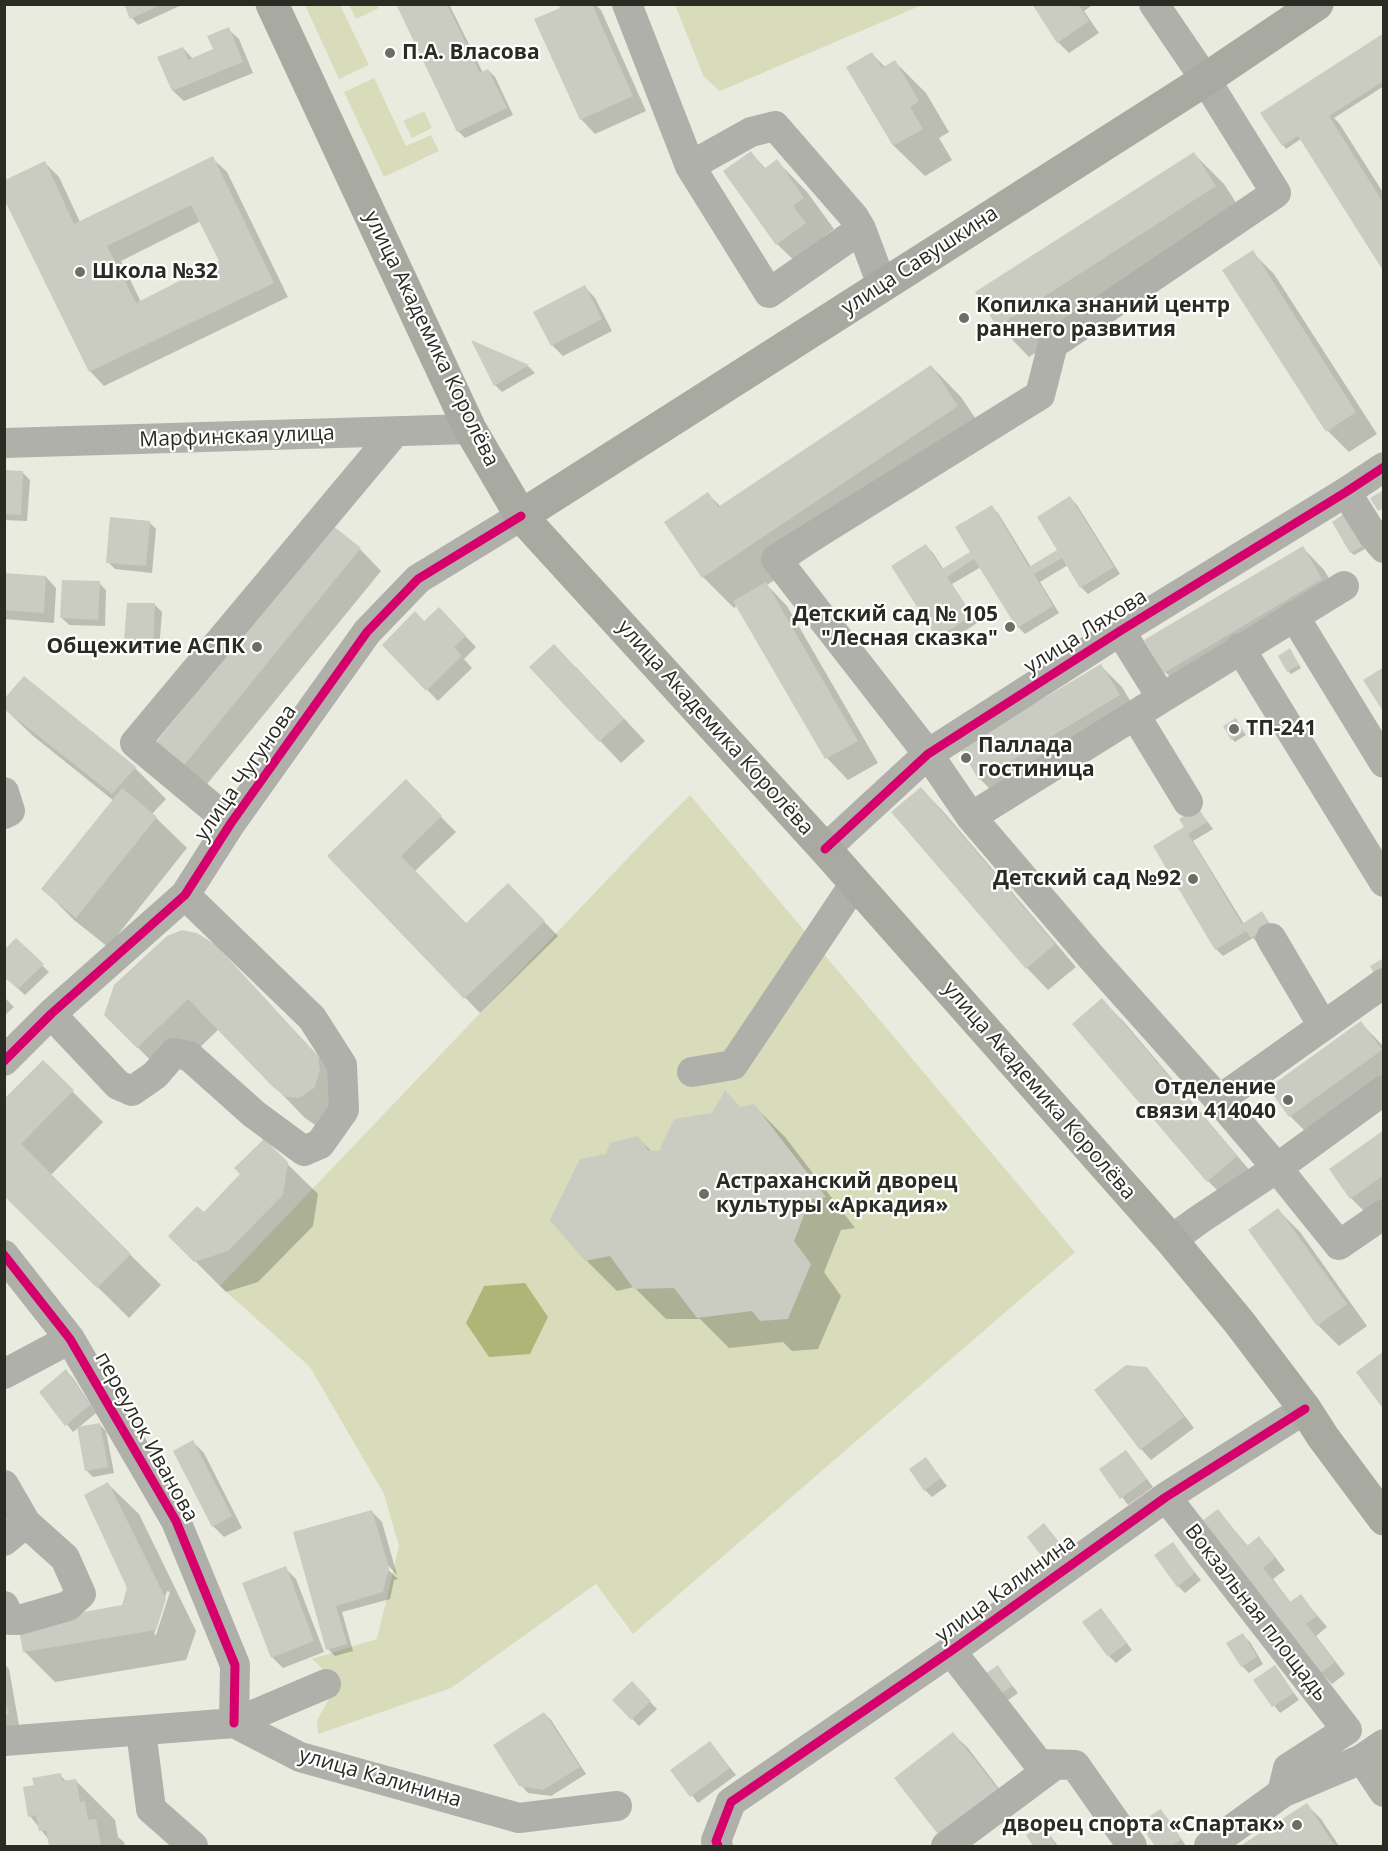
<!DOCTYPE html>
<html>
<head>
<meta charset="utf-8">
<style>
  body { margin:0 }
  #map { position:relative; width:1388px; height:1851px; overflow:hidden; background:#eaebdf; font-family:"Open Sans",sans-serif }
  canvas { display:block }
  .frame { position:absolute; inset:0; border:6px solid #2a2b23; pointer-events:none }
</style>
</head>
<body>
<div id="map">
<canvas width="1388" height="1851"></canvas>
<div class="frame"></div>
</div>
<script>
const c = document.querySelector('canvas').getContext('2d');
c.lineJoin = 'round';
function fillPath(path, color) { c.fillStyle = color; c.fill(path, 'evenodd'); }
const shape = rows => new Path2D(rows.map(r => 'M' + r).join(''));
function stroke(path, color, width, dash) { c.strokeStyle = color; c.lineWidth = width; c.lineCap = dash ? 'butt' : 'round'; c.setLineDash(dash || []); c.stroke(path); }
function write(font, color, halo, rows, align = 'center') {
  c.font = font + ' "Open Sans",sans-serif'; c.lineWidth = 4.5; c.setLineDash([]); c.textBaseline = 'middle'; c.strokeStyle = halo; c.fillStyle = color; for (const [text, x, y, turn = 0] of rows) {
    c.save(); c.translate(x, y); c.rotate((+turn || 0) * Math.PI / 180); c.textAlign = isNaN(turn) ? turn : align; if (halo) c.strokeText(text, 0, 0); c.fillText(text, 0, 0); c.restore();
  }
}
fillPath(shape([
  [305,5,340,5,369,65,339,79],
  [349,5,377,5,379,8,356,19],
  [675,5,922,5,720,91,704,77],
  [374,78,406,146,431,135,439,151,384,177,344,92],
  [424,111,432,128,412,138,403,121],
  [690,795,1075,1252,633,1634,596,1584,451,1688,318,1734,317,1721,329,1698,324,1670,312,1659,377,1639,399,1546,384,1494,310,1367,220,1286,646,839]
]), '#d8dcbb');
fillPath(shape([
  [525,1283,548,1317,530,1354,489,1357,466,1323,484,1286]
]), '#afb477');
fillPath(shape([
  [126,4,184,4,138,25,132,18],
  [397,4,449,4,483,73,488,70,495,77,513,115,465,138,458,131],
  [560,4,595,4,601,10,646,111,595,134,581,119],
  [1033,4,1094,4,1084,11,1099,33,1069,53,1058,42],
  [228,29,239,39,253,73,184,101,173,91,183,48,193,59,215,50],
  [1384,35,1384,86,1334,118,1339,123,1384,194,1384,270,1301,139,1286,149,1262,113],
  [872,54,886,68,895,62,926,93,949,132,939,138,952,160,925,176,894,146],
  [751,153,766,169,777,161,807,192,834,229,823,237,835,255,808,274,777,244],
  [1194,154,1224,184,1246,218,1029,357,999,326,977,293],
  [212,158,227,172,288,297,104,386,90,371,4,198,4,182,45,163,59,177,80,222],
  [201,221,221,261,141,302,121,261],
  [1252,252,1274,274,1377,434,1349,452,1328,431,1224,270],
  [585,287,595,298,612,331,563,356,552,345],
  [474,343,529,367,535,373,502,392,495,385],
  [931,366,961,397,988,437,767,585,787,606,878,763,848,780,827,758,738,605,734,608,703,577,708,494,721,507],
  [4,472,23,473,30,480,27,521,4,520],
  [1070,498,1077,505,1120,574,1088,594,1081,587,1068,565,1040,582,1059,613,1025,634,1018,627,981,567,952,584,977,623,945,644,938,637,926,546,933,553,944,570,972,553,991,506,998,513,1031,567,1059,550],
  [1348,518,1365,549,1354,555,1351,552],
  [149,522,156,529,152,573,115,569,108,562],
  [1303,548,1324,570,1343,601,1187,693,1165,672],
  [360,549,381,571,203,789,155,746],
  [4,574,46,577,56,588,54,623,4,619],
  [99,583,106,590,105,626,69,625,62,618],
  [155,605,162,612,159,651,133,648,126,641],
  [439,609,476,647,464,659,472,668,438,701,384,645,425,623],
  [1290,650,1301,668,1291,674,1288,671],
  [1101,666,1122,687,1140,717,1002,801,980,779],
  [576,667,645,741,621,763,531,668],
  [24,678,135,768,166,799,152,814,187,848,108,947,74,920,43,889,114,801,32,735,4,708],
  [1236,720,1246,735,1235,742,1232,739],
  [406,782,456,832,415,871,466,925,508,885,558,936,480,1013,329,856],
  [921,789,942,810,1076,967,1048,990,1027,968,893,812],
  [1198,809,1213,829,1193,841,1244,924,1262,913,1277,933,1259,944,1253,938,1223,956,1216,949,1186,828],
  [16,940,49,972,25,995,4,976],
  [215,946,348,1088,318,1127,305,1118,219,1029,168,1078,106,1015],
  [4,997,14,1007,4,1016],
  [1102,1000,1124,1022,1257,1179,1229,1202,1208,1181],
  [1361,1023,1384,1047,1384,1086,1312,1138,1290,1116,1270,1089],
  [43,1062,103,1122,50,1176,161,1285,129,1318,4,1194],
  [754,1106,785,1137,855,1228,841,1230,824,1272,841,1296,818,1349,792,1351,783,1342,729,1348,700,1319,666,1319,634,1287,617,1291,586,1260,608,1155,637,1137,652,1152,660,1152,713,1114],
  [1384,1132,1384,1211,1372,1219,1351,1198],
  [264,1141,318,1194,313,1226,258,1282,226,1292,170,1236,204,1214,242,1174],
  [1278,1210,1300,1232,1367,1326,1339,1346,1318,1325],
  [1146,1369,1157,1380,1194,1428,1151,1460,1141,1449],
  [66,1371,73,1378,96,1413,73,1432,41,1392],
  [99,1424,106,1431,114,1473,93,1477,86,1470],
  [193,1442,204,1453,242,1528,224,1537,213,1526],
  [1126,1451,1153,1487,1128,1505,1101,1469],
  [926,1459,947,1486,932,1497,925,1490],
  [108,1484,139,1514,196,1631,186,1660,55,1682,24,1651,124,1606,129,1588],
  [167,1591,170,1592,156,1635,154,1634],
  [371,1511,382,1522,397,1575,385,1562,382,1564,398,1579,394,1580,390,1599,342,1612,353,1651,335,1656,328,1649,294,1533],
  [1218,1511,1248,1546,1259,1538,1269,1549,1285,1570,1273,1579,1291,1603,1301,1596,1327,1627,1316,1636,1345,1674,1332,1684,1321,1673],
  [1051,1532,1066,1552,1051,1564,1044,1557],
  [1172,1544,1201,1580,1185,1593,1178,1586],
  [285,1568,296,1579,324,1652,283,1668,272,1657],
  [1107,1617,1132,1650,1116,1663,1109,1656],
  [1243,1635,1250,1642,1263,1664,1249,1673,1242,1666],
  [4,1664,9,1669,19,1725,4,1727],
  [998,1667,1018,1693,1004,1703,997,1696],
  [1275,1667,1299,1700,1280,1713,1255,1680],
  [632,1683,657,1709,639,1726,614,1700],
  [544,1713,551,1720,586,1774,551,1796,528,1793,521,1785],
  [953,1734,968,1748,1013,1807,896,1779],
  [710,1743,736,1775,698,1803,672,1770],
  [60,1775,67,1782,75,1780,115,1820,118,1837,124,1842,125,1846,50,1846,49,1840,30,1816,35,1786],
  [1307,1805,1321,1819,1339,1846,1243,1846],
  [1160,1811,1167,1818,1186,1846,1157,1846,1142,1824],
  [1043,1827,1049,1834,1058,1846,1035,1846,1028,1836]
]), '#0003');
fillPath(shape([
  [124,4,162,4,130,19],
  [396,4,447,4,480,73,488,69,507,108,457,132],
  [558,4,592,4,633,96,580,120,534,19,560,8],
  [1032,4,1078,4,1089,21,1057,43],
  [229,27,243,62,172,91,157,57,183,47,188,60,213,49,207,36],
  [1384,33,1384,81,1329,116,1384,204,1384,272,1298,136,1282,146,1260,113],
  [872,52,882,68,895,60,919,101,910,107,923,129,893,146,846,67],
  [751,151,764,169,777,159,804,198,793,206,806,223,776,245,723,171],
  [1194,152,1216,186,997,327,975,292],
  [213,156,274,283,89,372,5,201,5,180,45,161,74,224],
  [191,205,219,261,136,303,107,246],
  [1253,250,1356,412,1326,432,1222,270],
  [585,285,602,319,551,346,533,312],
  [471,340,529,365,494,386],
  [931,365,958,406,702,578,664,522,708,492,718,507],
  [5,470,23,471,21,515,5,514],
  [1384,490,1384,508,1378,511,1370,498],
  [1070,496,1114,567,1080,588,1062,558,1034,574,1053,606,1017,628,974,559,947,577,972,616,937,638,891,566,926,544,942,569,970,552,955,527,992,505,1029,567,1057,550,1037,517],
  [1345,513,1363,546,1350,553,1332,522],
  [110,517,150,521,146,566,106,563],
  [332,525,361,548,181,769,153,746],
  [1303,546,1322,579,1164,673,1144,640],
  [4,573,46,576,44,613,4,610],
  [62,580,100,581,98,620,60,618],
  [766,582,858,741,825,759,733,601],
  [127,603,155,603,153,645,124,641],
  [439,607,466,636,454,647,462,656,426,691,382,645,415,611,424,621],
  [554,644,624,719,599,742,529,667],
  [1290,648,1299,665,1287,672,1278,656],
  [1101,664,1120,695,979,780,960,748],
  [1384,667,1384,713,1363,680],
  [24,676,136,767,112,794,4,709,4,699],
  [1236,718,1244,732,1231,740,1223,726],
  [406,779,442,816,401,856,466,923,508,883,545,921,464,999,327,856],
  [921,787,1055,944,1026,969,891,812],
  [122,788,157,817,76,918,41,889],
  [1198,807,1207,822,1188,834,1242,924,1262,911,1271,926,1251,938,1246,931,1215,950,1153,846,1184,827,1179,819],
  [182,930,197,933,216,945,318,1056,320,1071,314,1088,299,1098,286,1097,273,1087,188,999,137,1048,104,1015,114,985,167,936],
  [16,938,44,964,18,989,4,977,4,950],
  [1382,959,1384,975,1377,979,1370,966],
  [1102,998,1237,1156,1207,1182,1072,1024],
  [1361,1021,1382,1050,1289,1117,1268,1088],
  [43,1060,74,1090,21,1144,131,1254,97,1288,4,1196,4,1099],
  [725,1090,740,1107,754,1104,826,1197,810,1200,794,1241,811,1264,788,1319,760,1321,752,1311,697,1318,674,1288,634,1289,610,1256,585,1261,550,1220,580,1159,606,1154,610,1143,638,1136,648,1150,659,1151,674,1119,712,1113],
  [1384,1130,1384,1175,1350,1199,1329,1169],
  [264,1139,288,1162,283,1195,228,1251,194,1262,168,1236,197,1206,204,1212,240,1174,234,1168],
  [1278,1208,1347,1304,1317,1326,1248,1230],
  [1384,1351,1384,1410,1356,1372],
  [1126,1365,1147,1367,1184,1417,1140,1450,1094,1390],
  [66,1369,90,1405,65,1426,39,1392],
  [100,1423,108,1467,85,1471,77,1427],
  [193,1440,232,1516,212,1527,173,1451],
  [1126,1450,1147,1479,1120,1499,1099,1469],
  [926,1457,941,1478,924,1491,909,1469],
  [108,1482,166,1599,156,1630,23,1652,18,1624,122,1605,127,1588,84,1495],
  [1218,1509,1247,1546,1259,1536,1275,1558,1263,1568,1290,1602,1301,1594,1317,1616,1306,1624,1335,1662,1320,1674,1202,1521],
  [372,1510,389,1568,383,1592,336,1606,347,1644,326,1650,293,1532],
  [1044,1523,1061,1545,1043,1558,1027,1537],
  [1173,1542,1195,1573,1177,1587,1154,1555],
  [286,1566,314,1641,271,1658,242,1583],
  [1101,1608,1127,1643,1108,1657,1082,1622],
  [1243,1633,1257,1657,1241,1667,1226,1643],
  [998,1665,1012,1686,996,1697,982,1676],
  [1275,1665,1294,1693,1272,1707,1253,1680],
  [632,1681,651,1701,631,1720,612,1700],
  [4,1696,9,1714,4,1715],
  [544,1712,580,1767,543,1790,519,1786,493,1745],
  [953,1732,1000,1792,941,1838,894,1778],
  [710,1741,730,1768,690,1797,670,1770],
  [61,1773,62,1781,76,1779,80,1802,85,1801,88,1820,96,1819,101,1846,49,1846,46,1830,39,1831,36,1815,28,1817,23,1787,34,1785,32,1778],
  [1307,1803,1335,1846,1240,1846],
  [1161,1809,1181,1840,1171,1846,1155,1846,1139,1823],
  [1043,1825,1056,1846,1033,1846,1026,1835]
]), '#cacbc1');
stroke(shape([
  [627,4,690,166,769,293,861,229],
  [1154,4,1205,79,1276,193,1053,344,1040,395,776,559,928,754,971,817,1092,958,1219,1100,1277,1168,1339,1245,1384,1214],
  [690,166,751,132,775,126,854,217,861,229,882,285],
  [4,443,470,429],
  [1346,492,1373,535,1384,548],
  [1294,616,1384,763],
  [1240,648,1384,882],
  [1162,698,1344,586],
  [1135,715,1188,802],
  [4,792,10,811,4,814],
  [971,817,1162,698,1120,631],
  [231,823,135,743,395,432],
  [825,849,928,754,1120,631,1346,492,1384,467],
  [1271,938,1323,1026],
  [51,1014,118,1085,132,1091,155,1075,174,1053,189,1056,254,1114,304,1151,320,1144,344,1110,342,1065,312,1018,185,895],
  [4,1061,51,1014,185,895,231,823,367,632,418,579,521,516],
  [692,1072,733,1065,855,883],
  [1219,1100,1384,983],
  [1171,1240,1200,1219,1277,1168,1384,1090],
  [4,1255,70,1339,176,1521,235,1665,234,1723],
  [4,1374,70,1339],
  [4,1485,26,1523,65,1558,81,1594,68,1606,19,1620,10,1620,4,1606],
  [1166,1497,1347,1730,1288,1768,1282,1793],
  [4,1541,26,1523],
  [951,1651,1039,1764,1075,1765,1132,1846],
  [234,1723,326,1684],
  [141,1731,151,1809,193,1846],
  [4,1741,234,1723,300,1757,519,1818,617,1806],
  [1362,1759,1384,1792],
  [718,1846,716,1841,731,1802,951,1651,1166,1497,1305,1409],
  [946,1846,1055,1765],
  [1209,1846,1282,1793,1362,1759,1384,1744]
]), '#afb0aa', 30);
stroke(shape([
  [272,4,470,429,521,516,825,849,1171,1240,1239,1322,1305,1409,1323,1437,1384,1519],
  [521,516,1191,89,1317,4]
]), '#a8a9a1', 33);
stroke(shape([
  [825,849,928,754,1120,631,1346,492,1384,467],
  [4,1061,51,1014,185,895,231,823,367,632,418,579,521,516],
  [4,1255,70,1339,176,1521,235,1665,234,1723],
  [718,1846,716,1841,731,1802,951,1651,1166,1497,1305,1409]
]), '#d6006c', 9);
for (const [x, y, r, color] of [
  [390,53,6,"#6d6e65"],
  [80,272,6,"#6d6e65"],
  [964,318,6,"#6d6e65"],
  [1010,627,6,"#6d6e65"],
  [257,647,6,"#6d6e65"],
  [1234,729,6,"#6d6e65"],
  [966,758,6,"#6d6e65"],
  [1193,879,6,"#6d6e65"],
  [1288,1100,6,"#6d6e65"],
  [704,1194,6,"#6d6e65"],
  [1297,1825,6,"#6d6e65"]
]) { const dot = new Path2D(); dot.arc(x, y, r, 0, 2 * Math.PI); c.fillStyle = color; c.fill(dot); stroke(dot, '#fff', 2); }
write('bold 21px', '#2a2b23', '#fff', [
  ["П.А. Власова",402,53],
  ["Школа №32",92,272],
  ["Копилка знаний центр",976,306],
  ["раннего развития",976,330],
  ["Детский сад № 105",998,615,"right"],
  ["\"Лесная сказка\"",998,639,"right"],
  ["Общежитие АСПК",245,647,"right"],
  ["ТП-241",1246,729],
  ["Паллада",978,746],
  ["гостиница",978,770],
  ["Детский сад №92",1181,879,"right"],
  ["Отделение",1276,1088,"right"],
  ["связи 414040",1276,1112,"right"],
  ["Астраханский дворец",716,1182],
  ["культуры «Аркадия»",716,1206],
  ["дворец спорта «Спартак»",1285,1825,"right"]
], 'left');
write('21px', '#2a2b23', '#fff', [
  ["улица Савушкина",920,261,-33],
  ["улица Академика Королёва",431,339,64],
  ["Марфинская улица",237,437,-2],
  ["улица Ляхова",1086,632,-32],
  ["улица Академика Королёва",715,728,48],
  ["улица Чугунова",246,773,-55],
  ["улица Академика Королёва",1039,1091,49],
  ["переулок Иванова",146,1437,61],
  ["улица Калинина",1006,1589,-36],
  ["Вокзальная площадь",1256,1613,52],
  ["улица Калинина",380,1778,16]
]);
</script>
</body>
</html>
